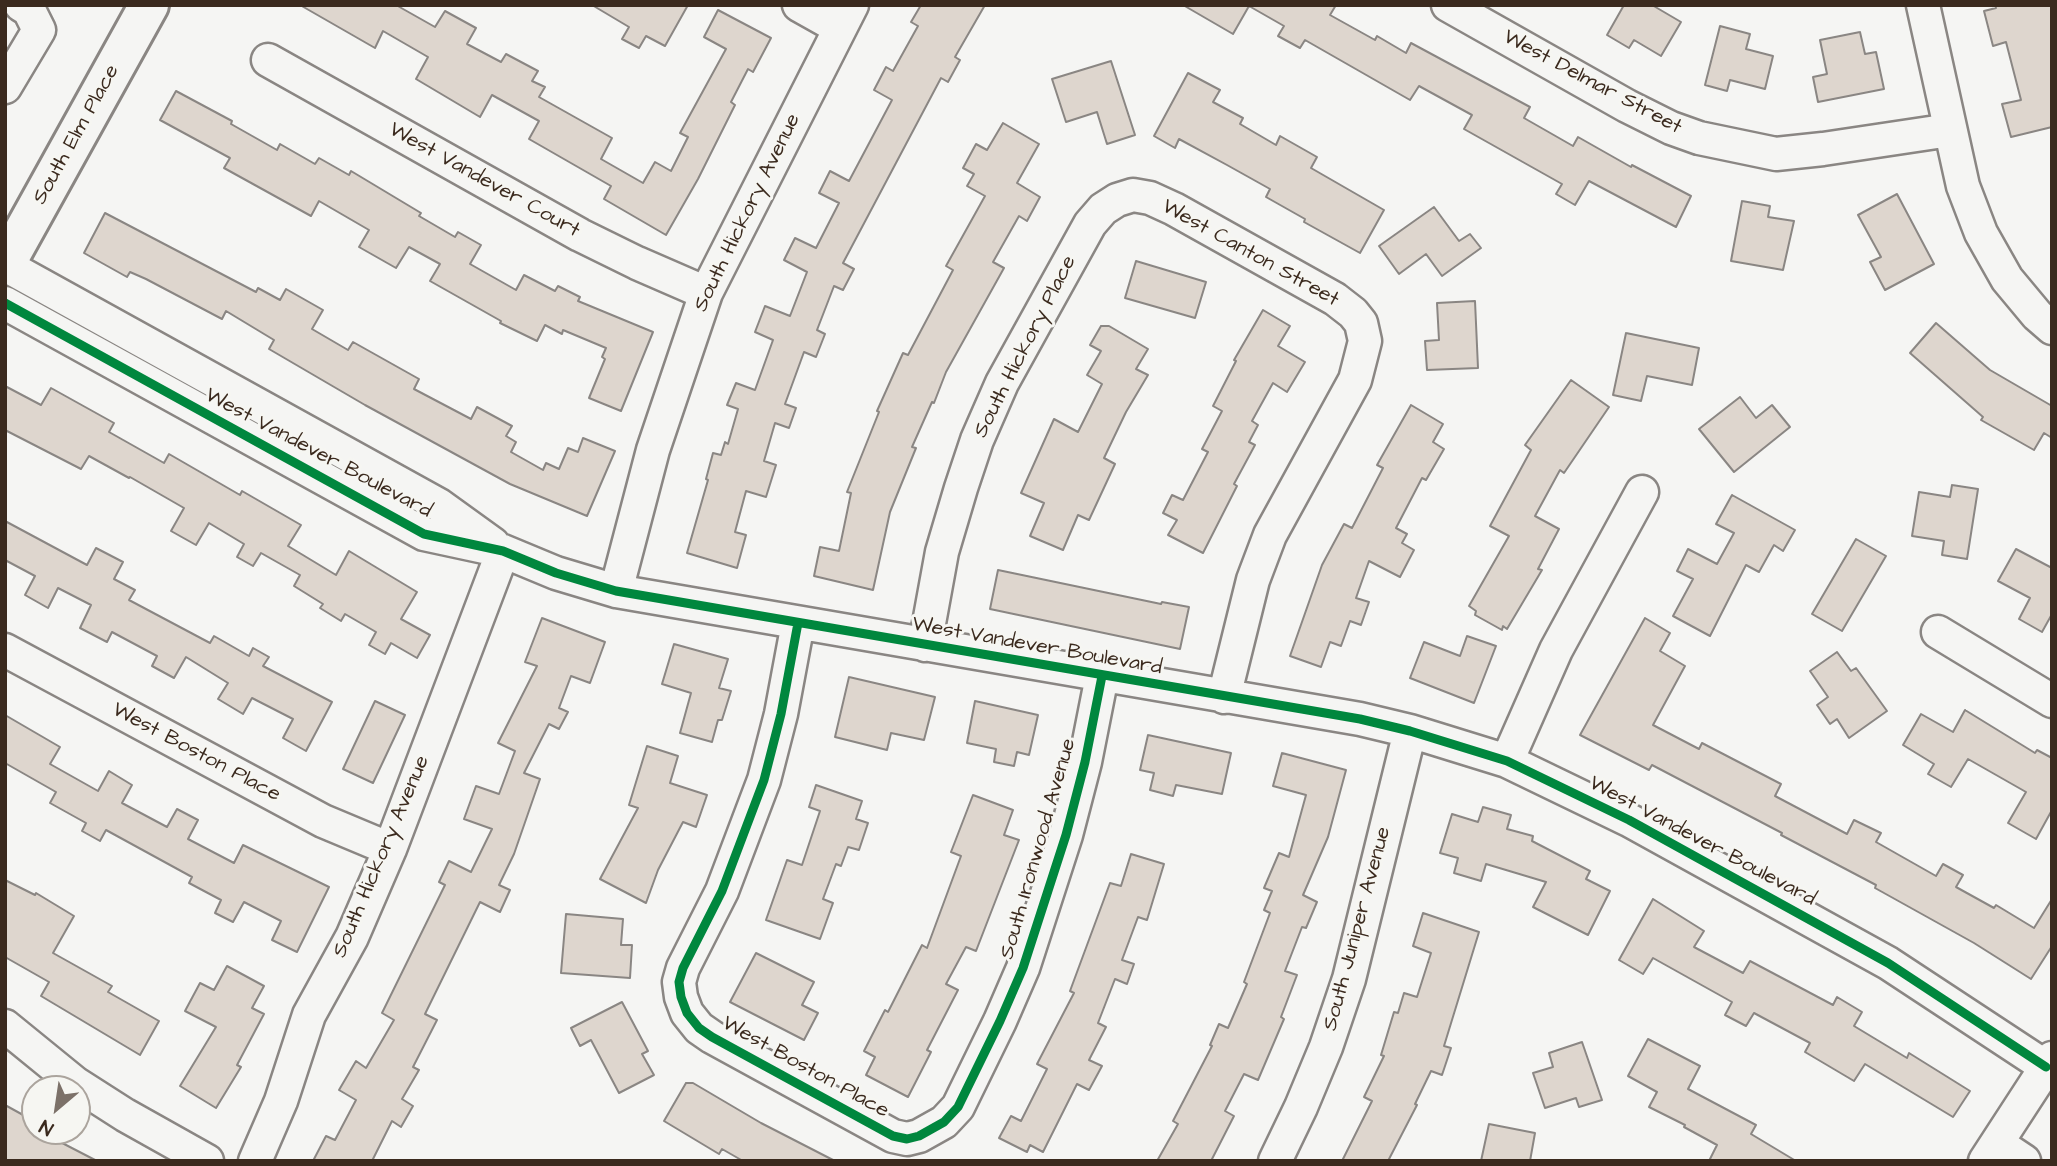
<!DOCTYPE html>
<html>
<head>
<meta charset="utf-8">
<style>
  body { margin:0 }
  #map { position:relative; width:2057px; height:1166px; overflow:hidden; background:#f5f5f3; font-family:"Architects Daughter",sans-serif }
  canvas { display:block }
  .frame { position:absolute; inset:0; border:7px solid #3b2a1e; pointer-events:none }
  .north { position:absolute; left:21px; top:1075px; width:70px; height:70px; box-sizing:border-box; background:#f6f6f2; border:2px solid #aba49d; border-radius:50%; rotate:209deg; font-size:19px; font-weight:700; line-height:28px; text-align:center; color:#3b2a1e }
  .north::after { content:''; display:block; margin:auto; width:24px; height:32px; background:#7c7169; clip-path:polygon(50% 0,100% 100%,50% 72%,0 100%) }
</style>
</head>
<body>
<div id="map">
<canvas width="2057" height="1166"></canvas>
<div class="frame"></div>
<div class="north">N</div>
</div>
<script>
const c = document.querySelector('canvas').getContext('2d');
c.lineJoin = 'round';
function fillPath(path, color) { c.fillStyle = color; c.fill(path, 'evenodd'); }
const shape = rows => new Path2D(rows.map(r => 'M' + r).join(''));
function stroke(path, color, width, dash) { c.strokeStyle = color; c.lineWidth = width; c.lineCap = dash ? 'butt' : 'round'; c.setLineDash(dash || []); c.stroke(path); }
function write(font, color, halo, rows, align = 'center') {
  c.font = font + ' "Architects Daughter",sans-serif'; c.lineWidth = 6; c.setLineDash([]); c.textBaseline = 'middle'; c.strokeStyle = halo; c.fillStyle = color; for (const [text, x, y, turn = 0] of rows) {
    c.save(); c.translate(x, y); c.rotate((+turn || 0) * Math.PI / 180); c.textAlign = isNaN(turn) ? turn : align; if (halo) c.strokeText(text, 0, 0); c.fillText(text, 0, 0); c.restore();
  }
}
const building = shape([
  [300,5,396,5,435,27,445,11,476,28,467,44,501,62,506,54,538,71,532,81,545,87,539,97,612,138,601,159,643,183,655,162,671,171,688,137,680,133,726,49,704,37,718,10,771,38,753,72,748,69,731,102,735,105,698,179,666,235,604,199,611,186,529,139,539,121,492,95,480,117,416,79,428,57,383,31,375,48,300,5],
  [592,5,688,5,665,46,646,36,639,48,622,39,629,27,592,5],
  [921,5,985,5,955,57,960,60,948,82,941,78,843,263,854,269,843,290,834,286,817,330,825,334,816,357,804,352,785,404,796,408,789,428,775,423,764,461,776,465,766,497,746,491,735,532,746,535,737,568,687,553,708,480,706,479,713,453,721,455,725,442,728,444,738,409,727,405,736,383,755,390,773,340,755,332,765,306,790,316,807,272,784,260,795,238,816,248,839,203,819,193,830,171,849,181,892,100,874,90,886,67,893,71,918,26,911,22,921,5],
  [1183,5,1336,5,1330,15,1375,40,1377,36,1406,53,1411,43,1530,107,1524,118,1573,146,1578,137,1631,167,1632,165,1691,196,1676,227,1589,181,1575,205,1556,194,1562,184,1464,129,1472,115,1419,86,1410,100,1305,40,1300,48,1278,36,1284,26,1249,6,1233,34,1183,5],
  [1624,5,1652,5,1681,22,1661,56,1634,40,1629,48,1607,35,1624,5],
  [1995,5,2052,5,2052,127,2011,137,2002,104,2021,100,2006,42,1993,46,1984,11,1996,8,1995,5],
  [1720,26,1750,34,1746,49,1773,56,1765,89,1730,80,1727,91,1705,85,1720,26],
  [1860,32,1865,54,1876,52,1884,89,1818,102,1813,77,1827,74,1820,40,1860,32],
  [1111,61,1135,135,1107,144,1097,112,1066,122,1052,79,1111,61],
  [1188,73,1220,90,1213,102,1243,118,1240,124,1276,145,1280,136,1317,157,1311,168,1384,210,1360,253,1304,222,1305,219,1266,197,1270,189,1227,165,1179,139,1175,148,1154,136,1188,73],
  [176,91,232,121,231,124,277,150,280,144,315,164,319,158,349,175,351,171,421,213,419,216,455,237,458,232,481,245,470,264,516,290,524,275,555,291,558,286,580,297,578,301,653,332,621,411,589,398,605,359,602,357,606,348,563,330,562,334,545,325,537,341,500,323,501,321,430,281,440,264,409,247,396,268,359,247,369,230,319,201,311,216,224,168,230,158,160,120,176,91],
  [1003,123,1039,144,1017,183,1040,197,1027,221,1019,216,993,262,1004,268,946,372,934,403,932,402,912,447,916,448,890,512,873,590,814,576,820,547,839,551,851,493,847,492,879,412,877,411,903,353,908,355,953,270,946,266,985,196,967,186,974,174,963,168,976,144,987,150,1003,123],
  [1897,194,1934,264,1885,290,1870,262,1881,257,1858,215,1897,194],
  [1742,201,1770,206,1768,217,1794,221,1783,270,1731,261,1742,201],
  [1434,207,1459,241,1470,234,1481,248,1442,276,1426,254,1399,274,1379,246,1434,207],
  [105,213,256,292,258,288,280,300,286,289,323,310,312,329,348,350,353,342,419,379,414,389,471,419,477,407,512,426,506,436,516,442,511,452,543,470,546,463,559,469,568,448,578,452,583,438,615,451,587,516,510,484,365,405,269,349,274,340,226,311,222,319,146,279,130,272,127,277,84,253,105,213],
  [1136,261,1206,282,1195,318,1125,298,1136,261],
  [1475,301,1478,368,1427,370,1425,341,1439,340,1437,303,1475,301],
  [1263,310,1290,326,1278,346,1305,362,1287,392,1273,383,1252,421,1258,425,1249,442,1255,445,1234,484,1237,486,1203,553,1168,535,1177,520,1163,513,1172,495,1183,500,1208,452,1202,449,1222,411,1213,406,1236,361,1234,360,1263,310],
  [1936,323,1990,370,2052,406,2052,438,2044,433,2034,450,1981,420,1983,417,1910,353,1936,323],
  [1101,326,1109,326,1148,349,1136,369,1148,375,1126,412,1104,458,1115,464,1089,520,1078,515,1063,550,1030,536,1044,503,1021,493,1054,419,1078,432,1102,384,1087,375,1101,351,1090,345,1101,326],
  [1626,333,1699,348,1692,385,1647,376,1641,401,1613,395,1626,333],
  [1571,380,1609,407,1564,473,1560,470,1535,516,1559,529,1538,569,1542,570,1507,629,1503,626,1502,630,1475,615,1476,611,1469,606,1509,536,1490,526,1531,450,1525,445,1571,380],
  [5,386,41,405,51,388,114,423,109,432,164,463,169,454,240,495,242,491,301,525,288,546,336,575,349,551,417,592,401,619,430,635,417,658,391,643,385,654,369,645,376,632,345,614,341,621,320,608,323,604,294,586,300,575,261,553,253,566,237,557,244,544,209,523,196,545,171,531,184,508,130,477,129,478,89,456,81,469,5,430,5,386],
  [1740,397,1756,418,1772,405,1790,427,1734,472,1699,429,1740,397],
  [1411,405,1443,424,1433,442,1444,449,1426,480,1422,478,1396,528,1407,534,1402,543,1414,550,1400,577,1369,561,1356,598,1369,602,1361,625,1350,621,1341,646,1330,642,1321,667,1290,656,1322,565,1344,524,1352,528,1383,468,1377,465,1411,405],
  [1952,485,1978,489,1967,559,1942,555,1944,541,1912,536,1919,492,1950,497,1952,485],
  [1732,495,1795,530,1783,551,1774,545,1759,572,1746,565,1710,636,1673,616,1693,579,1677,571,1688,549,1717,564,1734,533,1716,524,1732,495],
  [5,521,87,565,96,548,123,562,114,579,135,590,129,600,210,643,214,636,249,656,253,648,269,657,263,666,332,702,306,751,283,738,293,719,252,698,243,714,218,699,228,683,186,657,174,678,152,666,157,656,112,632,107,642,80,628,91,605,58,588,48,608,25,595,35,576,5,560,5,521],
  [1856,539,1886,556,1842,631,1812,614,1856,539],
  [2016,549,2052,568,2052,614,2042,632,2019,619,2030,598,1998,581,2016,549],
  [998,570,1161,604,1162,602,1189,607,1180,649,990,609,998,570],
  [542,618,605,642,590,683,571,676,559,708,568,712,559,729,549,724,524,773,540,779,514,854,499,885,510,890,500,912,480,902,425,1014,437,1020,413,1067,419,1070,402,1099,413,1106,401,1127,392,1121,372,1161,313,1161,326,1136,335,1140,356,1100,339,1090,356,1061,366,1068,394,1020,382,1013,445,885,439,882,449,861,471,872,492,829,464,819,476,786,499,794,515,751,498,743,537,666,525,662,542,618],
  [1645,618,1670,633,1660,651,1685,666,1653,725,1699,749,1702,743,1781,784,1775,796,1847,834,1854,820,1881,833,1876,842,1936,876,1943,864,1963,875,1956,887,1994,908,1996,905,2034,928,2052,899,2052,946,2031,979,1974,943,1875,888,1876,885,1781,835,1782,833,1652,765,1649,770,1580,735,1645,618],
  [1467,636,1496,646,1474,703,1410,678,1424,642,1460,656,1467,636],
  [674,644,728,659,719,688,731,691,722,720,718,720,712,742,680,733,691,693,662,684,674,644],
  [1837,652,1851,671,1856,668,1887,711,1849,738,1837,719,1830,724,1817,705,1828,697,1810,671,1837,652],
  [849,677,935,697,924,740,891,733,887,750,835,737,849,677],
  [375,701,405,715,373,783,343,769,375,701],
  [975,701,1038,715,1029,755,1017,752,1014,766,994,762,996,749,967,743,975,701],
  [1965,710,2035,753,2037,750,2052,758,2052,810,2036,839,2008,823,2026,792,1968,759,1951,787,1928,774,1934,764,1903,745,1921,714,1953,732,1965,710],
  [5,715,60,747,50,764,98,791,109,771,132,785,122,803,167,827,177,809,198,820,188,839,234,863,243,845,329,887,297,952,272,940,281,921,244,902,233,922,215,913,221,900,189,883,192,877,106,830,100,841,82,831,86,823,50,803,56,792,5,763,5,715],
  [1148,735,1231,753,1222,794,1176,785,1173,796,1150,790,1154,773,1140,770,1148,735],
  [647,746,678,756,670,783,707,795,696,827,683,822,658,870,646,903,600,879,638,808,629,805,647,746],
  [1282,753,1346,770,1328,837,1303,895,1317,902,1306,928,1302,927,1285,971,1297,975,1281,1017,1284,1019,1258,1080,1244,1074,1225,1111,1234,1116,1211,1161,1157,1161,1178,1124,1173,1121,1212,1046,1210,1045,1219,1024,1228,1028,1247,984,1244,982,1270,913,1264,910,1272,891,1264,888,1279,853,1289,857,1306,795,1273,786,1282,753],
  [816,785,862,801,856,819,868,823,859,850,848,847,841,866,836,864,823,899,833,903,820,939,766,920,787,860,802,865,820,811,809,807,816,785],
  [973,795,1013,810,1004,835,1019,840,976,951,966,947,946,984,958,990,927,1050,931,1052,908,1097,866,1075,875,1057,864,1051,885,1010,888,1012,922,945,927,948,961,856,951,852,973,795],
  [1483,807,1511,815,1507,829,1533,836,1532,841,1590,871,1586,879,1610,891,1588,935,1533,907,1546,882,1486,864,1481,881,1454,873,1458,858,1440,853,1452,814,1478,822,1483,807],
  [1131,854,1164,864,1147,920,1138,917,1122,960,1134,964,1127,984,1115,979,1098,1023,1106,1027,1089,1060,1102,1066,1089,1090,1077,1084,1043,1152,1030,1145,1027,1152,999,1138,1011,1116,1021,1121,1047,1069,1037,1064,1074,993,1070,991,1110,883,1121,886,1131,854],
  [5,880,35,895,36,893,74,916,53,953,112,986,108,992,159,1021,140,1055,41,996,49,982,5,957,5,880],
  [1653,899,1704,931,1694,947,1743,973,1750,961,1833,1005,1837,997,1862,1012,1854,1026,1907,1058,1909,1053,1970,1091,1953,1117,1865,1064,1854,1081,1805,1052,1810,1043,1754,1013,1746,1026,1725,1015,1732,1002,1653,958,1643,974,1619,960,1653,899],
  [1423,913,1479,932,1444,1046,1451,1048,1442,1075,1431,1071,1415,1104,1417,1105,1388,1161,1342,1161,1372,1101,1364,1097,1384,1056,1381,1055,1394,1012,1398,1013,1404,993,1417,997,1431,953,1413,946,1423,913],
  [566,914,623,919,621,945,632,945,630,978,561,973,566,914],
  [756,953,814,982,802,1005,818,1013,804,1040,730,1002,756,953],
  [227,966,264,986,252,1008,264,1014,237,1065,241,1067,216,1108,180,1086,216,1027,185,1011,200,983,214,990,227,966],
  [622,1002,648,1051,642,1054,654,1075,619,1093,591,1040,580,1046,571,1028,622,1002],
  [1648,1039,1700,1066,1688,1089,1756,1125,1751,1134,1796,1161,1709,1161,1717,1145,1684,1127,1685,1125,1649,1107,1657,1092,1628,1076,1648,1039],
  [1582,1042,1602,1100,1579,1107,1576,1098,1545,1108,1533,1073,1553,1067,1549,1053,1582,1042],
  [686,1083,693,1083,761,1123,835,1161,743,1161,722,1149,719,1154,664,1121,686,1083],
  [5,1105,34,1121,31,1127,35,1131,39,1131,97,1161,5,1161,5,1105],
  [1489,1124,1535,1133,1530,1161,1481,1161,1489,1124]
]);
fillPath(building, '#ded6ce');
stroke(building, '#8a8683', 2);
const minor = shape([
  [799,5,840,28],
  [1448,5,1627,106,1671,128,1699,138,1776,154,1823,149,1950,130],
  [1923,5,1963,186,1981,233,2007,279,2037,315,2052,328],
  [268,60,580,235,637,263,706,293],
  [5,87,39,30,29,10,21,5],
  [5,265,439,505,493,544],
  [5,303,424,534,503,551,556,573,616,591,1360,719,1410,731,1507,761,1629,820,1888,963,2046,1067,2052,1068],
  [616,591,653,450,706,293,852,5],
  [798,623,781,714,764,780,722,891,683,968,679,982,681,997,687,1013,699,1028,712,1037,893,1136,907,1139,919,1136,944,1122,958,1107,1000,1021,1023,968,1066,835,1085,762,1102,676],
  [1938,632,2052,701],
  [925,645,942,552,961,488,977,440,1002,383,1090,224,1103,209,1117,200,1133,195,1150,198,1174,209,1335,299,1353,313,1361,323,1365,341,1355,380,1270,535,1253,580,1224,697],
  [5,650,323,821,390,849],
  [1507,761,1556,650,1642,492],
  [5,1026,75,1083,125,1115,207,1161],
  [1997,1143,2024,1161],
  [255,1161,281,1101,309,1015,352,937,390,849,503,551],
  [1275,1161,1301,1107,1326,1047,1349,979,1410,731],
  [1985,1161,2052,1058]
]);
const major = shape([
  [5,265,149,5]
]);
stroke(minor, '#8a8683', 37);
stroke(major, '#8a8683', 44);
stroke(minor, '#f5f5f3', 32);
stroke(major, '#f5f5f3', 38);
stroke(shape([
  [5,303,424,534,503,551,556,573,616,591,1360,719,1410,731,1507,761,1629,820,1888,963,2046,1067],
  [798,623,781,714,764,780,722,891,683,968,679,982,681,997,687,1013,699,1028,712,1037,893,1136,907,1139,919,1136,944,1122,958,1107,1000,1021,1023,968,1066,835,1085,762,1102,676]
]), '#00873e', 9);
write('21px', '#3b2a1e', '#f6f6f2', [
  ["West Delmar Street",1592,83,28],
  ["South Elm Place",77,135,-61],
  ["West Vandever Court",484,181,29],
  ["South Hickory Avenue",748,213,-64],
  ["West Canton Street",1250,254,29],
  ["South Hickory Place",1026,347,-63],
  ["West Vandever Boulevard",318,454,28],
  ["West Vandever Boulevard",1037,647,10],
  ["West Boston Place",196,753,28],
  ["West Vandever Boulevard",1702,842,28],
  ["South Ironwood Avenue",1039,849,-74],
  ["South Hickory Avenue",382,857,-67],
  ["South Juniper Avenue",1358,929,-75],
  ["West Boston Place",805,1068,29]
]);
</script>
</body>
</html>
